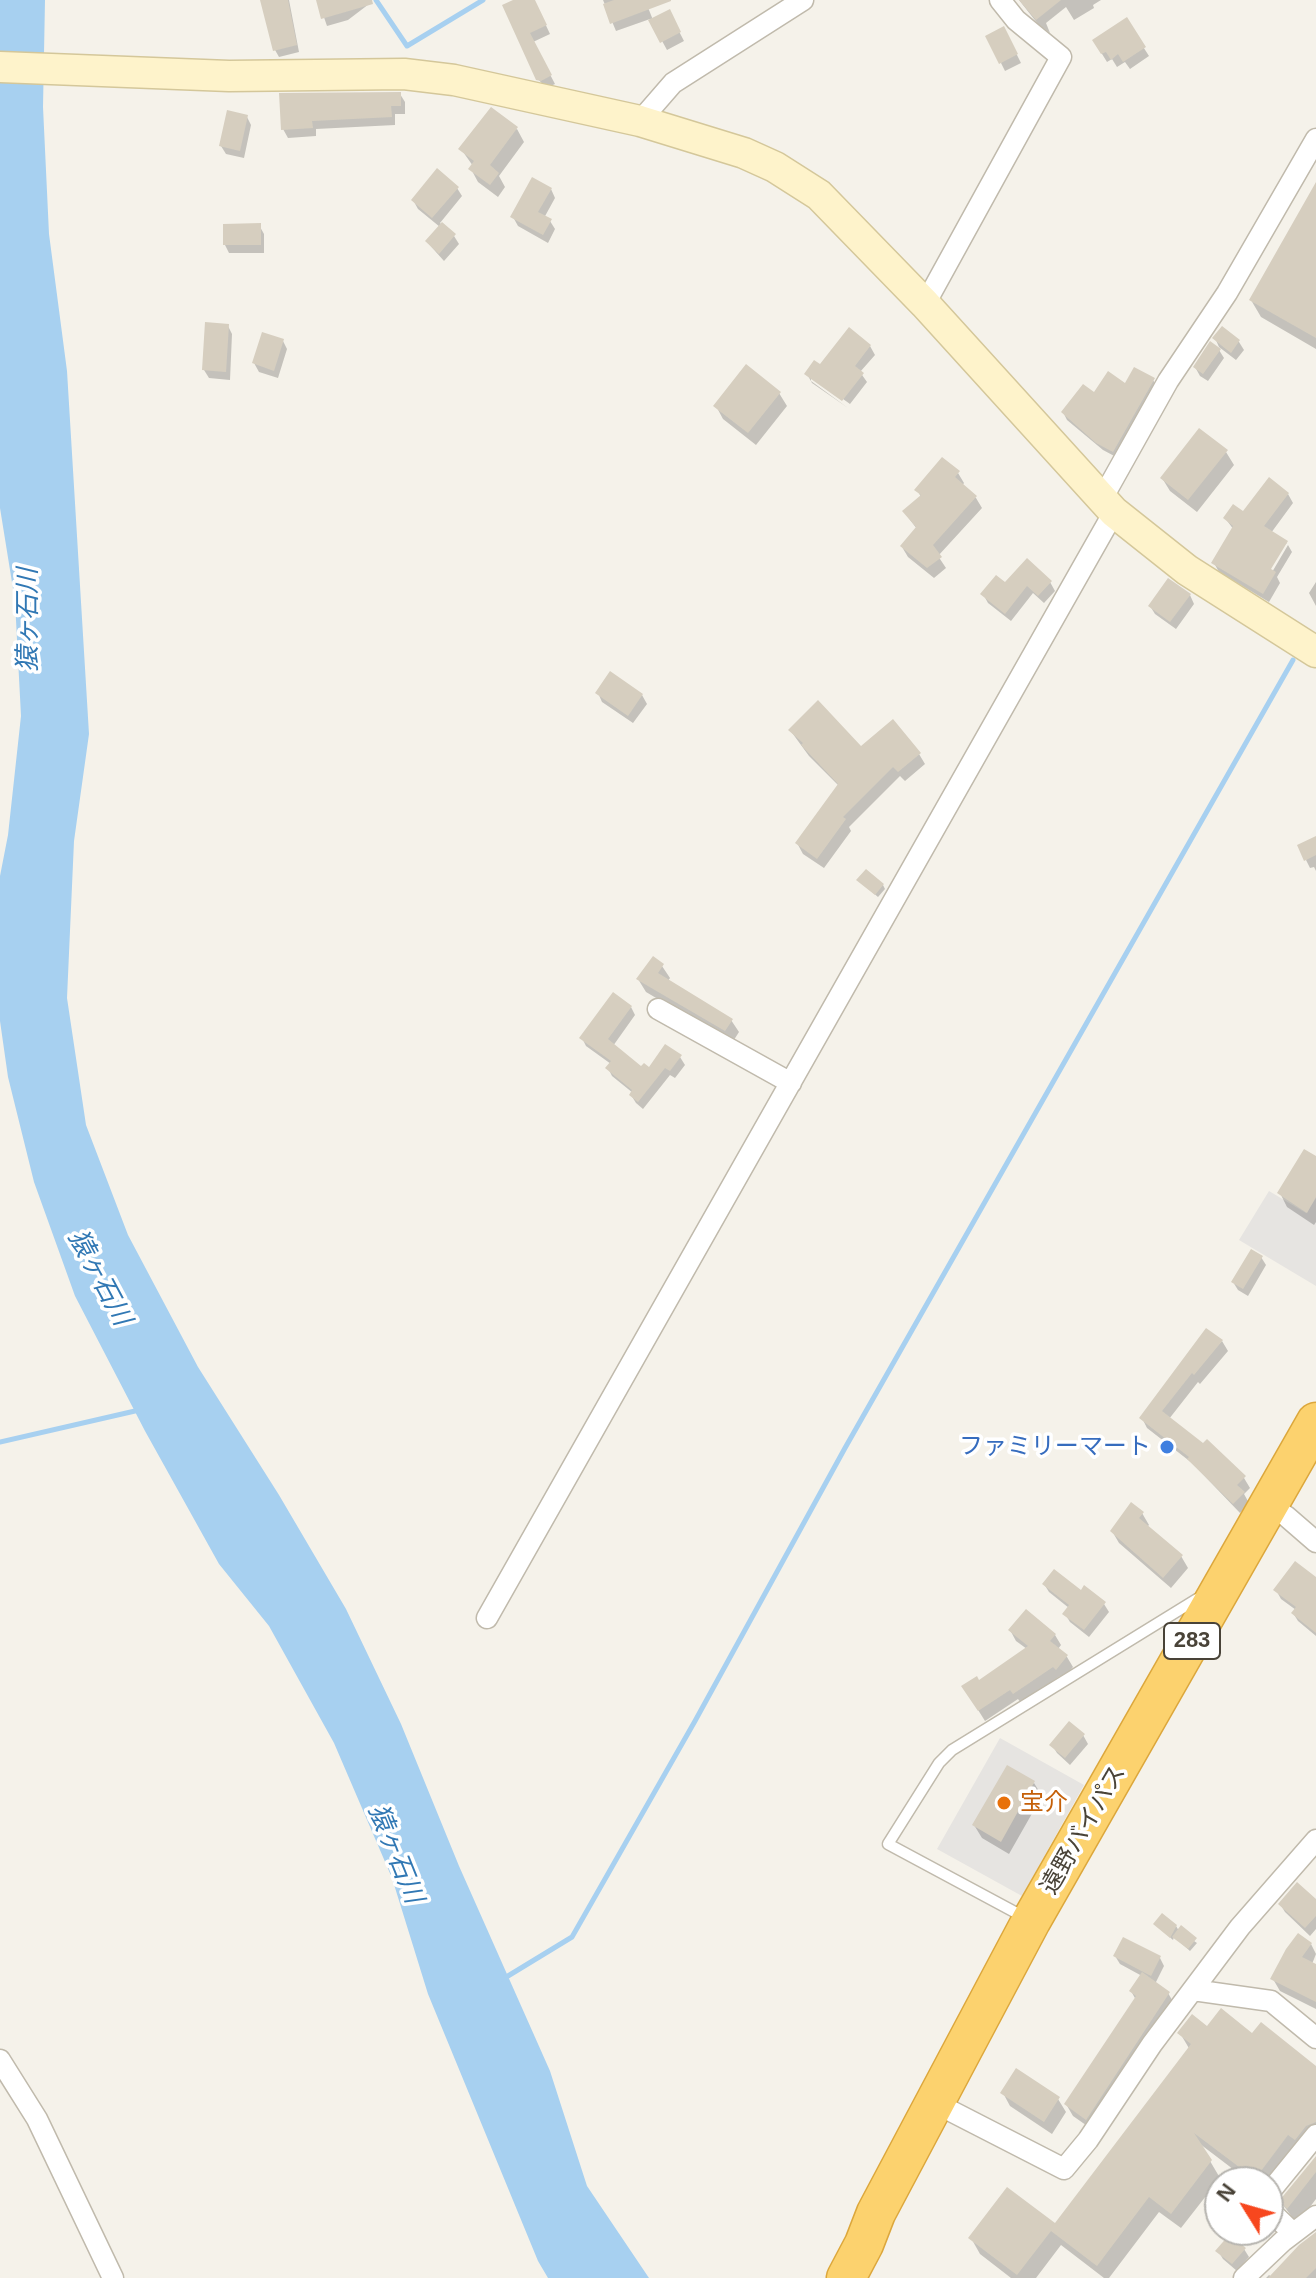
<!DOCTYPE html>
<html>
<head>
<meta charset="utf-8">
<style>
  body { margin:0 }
  #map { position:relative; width:1316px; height:2278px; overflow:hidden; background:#f5f2ea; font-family:Arial,sans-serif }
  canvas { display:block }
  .north { position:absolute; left:1204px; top:2166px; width:80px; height:80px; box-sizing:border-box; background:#fff; border:2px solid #b6b4af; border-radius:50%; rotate:307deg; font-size:22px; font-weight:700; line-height:32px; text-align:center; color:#494338 }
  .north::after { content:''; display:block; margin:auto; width:28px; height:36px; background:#f7471e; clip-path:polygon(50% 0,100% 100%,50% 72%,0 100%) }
</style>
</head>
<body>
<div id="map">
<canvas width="1316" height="2278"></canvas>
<div class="north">N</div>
</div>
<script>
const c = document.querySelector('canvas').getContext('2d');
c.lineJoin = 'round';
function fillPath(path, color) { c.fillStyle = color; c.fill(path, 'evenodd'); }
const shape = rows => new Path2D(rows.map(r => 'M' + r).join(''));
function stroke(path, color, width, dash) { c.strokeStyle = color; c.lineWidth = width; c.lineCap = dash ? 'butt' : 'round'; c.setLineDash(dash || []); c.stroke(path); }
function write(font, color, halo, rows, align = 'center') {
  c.font = font + ' Arial,"Noto Sans JP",sans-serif'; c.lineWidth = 7; c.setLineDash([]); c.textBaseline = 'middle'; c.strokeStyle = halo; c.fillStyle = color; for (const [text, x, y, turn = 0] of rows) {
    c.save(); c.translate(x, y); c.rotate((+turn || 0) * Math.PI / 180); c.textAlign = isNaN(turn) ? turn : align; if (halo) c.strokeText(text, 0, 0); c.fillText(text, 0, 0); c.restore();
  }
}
fillPath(shape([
  [1269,1191,1306,1213,1316,1198,1316,1286,1239,1240],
  [1000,1738,1084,1785,1022,1896,937,1849]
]), '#e6e4e1');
fillPath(shape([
  [0,0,45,0,43,107,49,234,67,371,89,734,74,841,67,998,86,1125,128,1235,198,1367,279,1495,346,1609,401,1724,459,1866,550,2071,587,2186,649,2278,548,2278,538,2261,428,1994,392,1878,334,1743,269,1626,219,1564,145,1431,75,1296,34,1182,8,1077,0,1021,0,876,8,835,21,716,15,601,0,508]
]), '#a7d0f0');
fillPath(shape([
  [262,0,289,0,299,52,279,57,275,50],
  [318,0,367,0,369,4,348,20,327,26],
  [517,0,534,0,550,34,533,42,555,84,546,88,538,79],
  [603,0,645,0,653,20,669,12,684,41,667,50,650,19,616,31],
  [1019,0,1101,0,1093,5,1094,8,1074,20,1066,7,1046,23,1050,33,1038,24],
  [1126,20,1149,56,1130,69,1125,62,1117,67,1112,59,1107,62,1094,41],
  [1008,37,1021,63,1005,71,1001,63],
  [400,94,405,102,405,114,395,114,395,125,316,129,316,136,288,138,283,129],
  [247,117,251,125,244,158,226,154,221,146],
  [517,129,524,142,499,176,505,187,498,197,478,182,471,169,473,166,461,149],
  [1316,186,1316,349,1261,317,1251,300],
  [457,188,462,196,440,223,454,236,459,244,444,261,427,242,440,227,418,209,413,200],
  [551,189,555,198,544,218,550,221,555,229,548,243,518,226,513,217],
  [259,225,264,234,264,253,229,253,225,245],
  [228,326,232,334,230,380,209,378,204,370],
  [1215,338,1239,342,1244,350,1236,360,1219,347],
  [283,341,287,349,278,378,259,372,254,363],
  [870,346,875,355,860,372,867,382,850,404,811,376,811,381,848,408,812,383,807,374],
  [1219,350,1224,358,1208,381,1200,376,1195,367],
  [1153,380,1157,387,1118,458,1103,450,1067,420,1063,412,1094,395],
  [779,393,787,406,756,445,723,419,716,406],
  [1226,452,1234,465,1197,512,1170,491,1162,478],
  [958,473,964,483,962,486,976,498,982,508,938,556,946,568,934,578,908,557,902,547,917,529,904,512,921,497,917,490],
  [1288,494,1293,503,1271,533,1287,544,1283,544,1264,577,1268,579,1288,545,1292,552,1277,577,1280,583,1269,602,1219,572,1214,563,1234,530,1225,518,1243,514],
  [1050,582,1055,591,1044,603,1033,593,1011,621,988,603,983,594,1005,585],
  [1316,582,1316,606,1309,593],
  [1190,595,1194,604,1176,629,1155,614,1150,606],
  [598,693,642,695,647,704,633,723,602,702],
  [790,730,861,748,919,754,925,764,905,781,900,776,849,827,851,831,824,868,803,854,797,843,839,786,809,756],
  [1316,838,1316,871,1314,867,1310,868,1306,860],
  [859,881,883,885,885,889,878,897],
  [662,966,670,978,668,981,731,1020,739,1032,732,1043,646,992,638,979],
  [631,1007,635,1015,613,1046,642,1069,649,1070,680,1057,685,1065,675,1078,670,1075,643,1109,636,1103,631,1095,633,1093,612,1076,608,1068,611,1064,586,1046,582,1038],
  [1316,1159,1316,1222,1314,1225,1287,1207,1280,1193],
  [1261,1257,1266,1265,1248,1296,1238,1290,1233,1282],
  [1222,1341,1228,1351,1200,1384,1198,1382,1169,1419,1244,1478,1250,1488,1244,1494,1249,1503,1240,1513,1192,1463,1147,1428,1142,1418],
  [1142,1513,1149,1525,1147,1527,1181,1556,1188,1568,1171,1588,1119,1543,1112,1531],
  [1316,1579,1316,1636,1298,1621,1293,1613,1296,1610,1281,1599,1276,1590],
  [1044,1584,1081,1593,1104,1604,1109,1612,1089,1637,1070,1622,1065,1614,1069,1608,1049,1592],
  [1010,1630,1055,1635,1061,1645,1058,1649,1067,1657,1073,1667,1063,1679,1060,1676,1021,1703,1018,1699,985,1721,970,1697,979,1682,1027,1649,1016,1641],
  [1083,1735,1088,1744,1070,1765,1057,1753,1052,1745],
  [1034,1783,1042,1796,1009,1854,982,1838,974,1825],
  [1316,1902,1316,1929,1310,1936,1285,1912,1280,1904],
  [1155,1924,1176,1926,1179,1931,1197,1943,1190,1951,1174,1937,1173,1940],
  [1311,1944,1316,1954,1312,1964,1316,1966,1316,2009,1280,1991,1273,1979],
  [1115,1956,1160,1958,1164,1966,1155,1984,1168,1993,1175,2005,1093,2130,1073,2116,1066,2104,1136,2000,1131,1991,1142,1976,1120,1964],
  [1207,2029,1252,2036,1316,2069,1316,2142,1268,2182,1250,2182,1200,2144,1220,2178,1181,2228,1159,2212,1109,2278,1104,2278,1061,2245,1036,2278,1011,2278,980,2254,971,2238,1055,2225,1190,2050,1180,2033],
  [1003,2093,1058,2099,1066,2112,1052,2134,1010,2106],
  [1316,2159,1316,2199,1297,2224,1281,2202],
  [1316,2235,1316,2278,1266,2278,1269,2275,1272,2277],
  [1244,2249,1249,2257,1237,2271,1223,2259,1218,2251]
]), '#0003');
stroke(shape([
  [376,0,407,46,483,0],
  [0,1442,135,1411],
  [503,1979,572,1937,695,1721,845,1448,1293,660]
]), '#a7d0f0', 5);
fillPath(shape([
  [260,0,288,0,297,45,273,51],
  [316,0,372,0,373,4,321,19],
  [513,0,535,0,547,25,530,33,552,75,541,81,536,80,502,5],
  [614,0,671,0,671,1,610,24,603,4],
  [1019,0,1061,0,1036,20],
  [670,9,681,32,660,43,648,20],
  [1127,17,1146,47,1123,62,1118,54,1111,60,1106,52,1101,54,1092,40],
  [1004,26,1018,54,999,64,985,36],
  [401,92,401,106,391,106,392,117,312,121,313,128,281,130,279,93],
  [491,107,518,127,490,165,499,173,490,185,468,169,474,161,458,149],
  [227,110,248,115,240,151,219,146],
  [437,168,459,187,432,218,411,200],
  [532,177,552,188,538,212,552,219,543,235,510,217],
  [1316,182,1316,338,1249,300],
  [442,222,456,234,439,254,425,241],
  [261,223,261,245,223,245,223,224],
  [205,322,229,324,226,372,202,370],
  [1222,326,1240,340,1231,353,1212,338],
  [849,327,871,345,855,366,864,373,842,401,804,374,814,360,820,364],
  [262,332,284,339,274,371,252,363],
  [1210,341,1221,349,1203,374,1193,367],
  [746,364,781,392,748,433,713,406],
  [1134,367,1155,378,1113,452,1096,443,1061,412,1083,384,1094,392,1108,371,1125,383],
  [1199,428,1228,450,1188,500,1160,478],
  [942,457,960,471,955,477,977,496,933,545,942,557,927,568,900,546,916,527,902,511,921,495,914,490],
  [1269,477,1289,493,1264,526,1288,541,1271,569,1276,572,1263,594,1211,563,1233,526,1223,518,1233,504,1243,511],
  [1027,558,1052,581,1038,596,1027,586,1005,614,980,594,996,575,1005,582],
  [1168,578,1191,594,1170,622,1148,606],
  [610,671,643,694,628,716,595,693],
  [818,700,861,746,893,719,921,753,898,772,893,767,843,817,846,819,817,859,795,843,838,784,801,745,803,743,788,730],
  [1316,836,1316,855,1304,861,1297,845],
  [866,869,884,884,875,895,856,880],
  [653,956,664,964,658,973,733,1019,725,1031,636,979],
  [613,992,632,1006,608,1039,641,1066,644,1063,649,1067,665,1044,682,1055,670,1071,665,1068,638,1102,629,1095,632,1090,605,1068,611,1061,579,1038],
  [1304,1149,1316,1156,1316,1197,1307,1213,1277,1193],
  [1251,1249,1263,1256,1243,1289,1231,1282],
  [1206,1328,1223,1340,1194,1375,1192,1373,1162,1411,1203,1443,1207,1439,1246,1476,1237,1485,1245,1492,1233,1504,1187,1459,1189,1457,1139,1418],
  [1131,1502,1144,1512,1139,1518,1183,1555,1163,1578,1110,1531],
  [1295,1561,1316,1577,1316,1633,1291,1613,1296,1607,1273,1590],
  [1054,1569,1081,1590,1084,1585,1106,1602,1084,1630,1062,1614,1069,1605,1042,1584],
  [1026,1609,1056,1634,1050,1641,1068,1655,1056,1670,1053,1667,1013,1694,1010,1690,978,1711,961,1686,977,1676,979,1680,1028,1646,1008,1630],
  [1069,1721,1085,1734,1065,1758,1049,1745],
  [1007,1765,1035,1781,1001,1842,972,1825],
  [1297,1882,1316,1899,1316,1916,1305,1928,1278,1904],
  [1162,1913,1177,1925,1170,1938,1153,1924],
  [1181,1925,1197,1938,1188,1949,1172,1937],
  [1298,1933,1312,1943,1302,1957,1316,1964,1316,2002,1270,1979,1286,1949],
  [1123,1937,1161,1956,1151,1976,1113,1956],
  [1142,1972,1170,1992,1086,2120,1064,2104,1136,1996,1129,1991],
  [1221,2008,1252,2033,1261,2022,1316,2066,1316,2122,1306,2126,1295,2140,1288,2135,1255,2179,1194,2133,1212,2160,1171,2214,1149,2197,1097,2266,1051,2231,1017,2275,968,2238,1007,2187,1055,2223,1191,2044,1177,2033,1192,2014,1207,2026],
  [1016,2068,1060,2097,1044,2122,1000,2093],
  [1316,2156,1316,2172,1287,2209,1279,2201],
  [1316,2232,1316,2268,1306,2278,1268,2278,1299,2245],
  [1229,2235,1246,2248,1232,2264,1215,2251]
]), '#d6cebf');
const lane = shape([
  [1024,1917,888,1844,939,1763,952,1750,1197,1599,1201,1599]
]);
const street = shape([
  [640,121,673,83,803,0],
  [925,304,1061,57,1016,20,1000,0],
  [1102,499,1168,381,1227,293,1316,139],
  [658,1009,791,1083],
  [1286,1516,1316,1542],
  [487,1618,1114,512],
  [1193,1990,1271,2001,1316,2038],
  [0,2060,37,2119,113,2278],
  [947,2109,1064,2169,1088,2140,1152,2044,1240,1927,1316,1840],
  [1268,2194,1316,2135],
  [1268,2209,1293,2233],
  [1244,2278,1283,2241,1316,2216]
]);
const secondary = shape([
  [0,67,229,76,404,74,454,80,640,121,744,153,775,167,819,195,925,304,1114,512,1187,570,1316,652]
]);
const highway = shape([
  [846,2278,864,2244,876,2213,1031,1921,1316,1422]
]);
stroke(lane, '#c0baac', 13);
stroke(street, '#c0baac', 23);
stroke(secondary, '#d4c79a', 33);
stroke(highway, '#dca73c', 41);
stroke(lane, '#fff', 10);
stroke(street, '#fff', 20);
stroke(secondary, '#fef3cb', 30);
stroke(highway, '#fcd26e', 38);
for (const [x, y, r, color] of [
  [1167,1447,8,"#3f7fe0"],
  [1004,1803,8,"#e8710a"]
]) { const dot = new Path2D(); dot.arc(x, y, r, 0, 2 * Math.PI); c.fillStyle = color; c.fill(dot); stroke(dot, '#fff', 3); }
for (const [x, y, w] of [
  [1192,1641,56]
]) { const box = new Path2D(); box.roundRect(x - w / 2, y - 18, w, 36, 6); c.fillStyle = '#fff'; c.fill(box); stroke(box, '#494338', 2); }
write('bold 22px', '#494338', null, [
  ["283",1192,1641]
]);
write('24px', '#366cbe', '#fff', [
  ["ファミリーマート",1151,1447]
], 'right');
write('24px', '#c56008', '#fff', [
  ["宝介",1020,1803]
], 'left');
write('24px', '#494338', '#fff', [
  ["遠野バイパス",1084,1830,-60]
]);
write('italic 26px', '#3178b4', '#fff', [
  ["猿ヶ石川",29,620,-90],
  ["猿ヶ石川",99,1278,62],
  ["猿ヶ石川",395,1854,68]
]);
</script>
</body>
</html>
